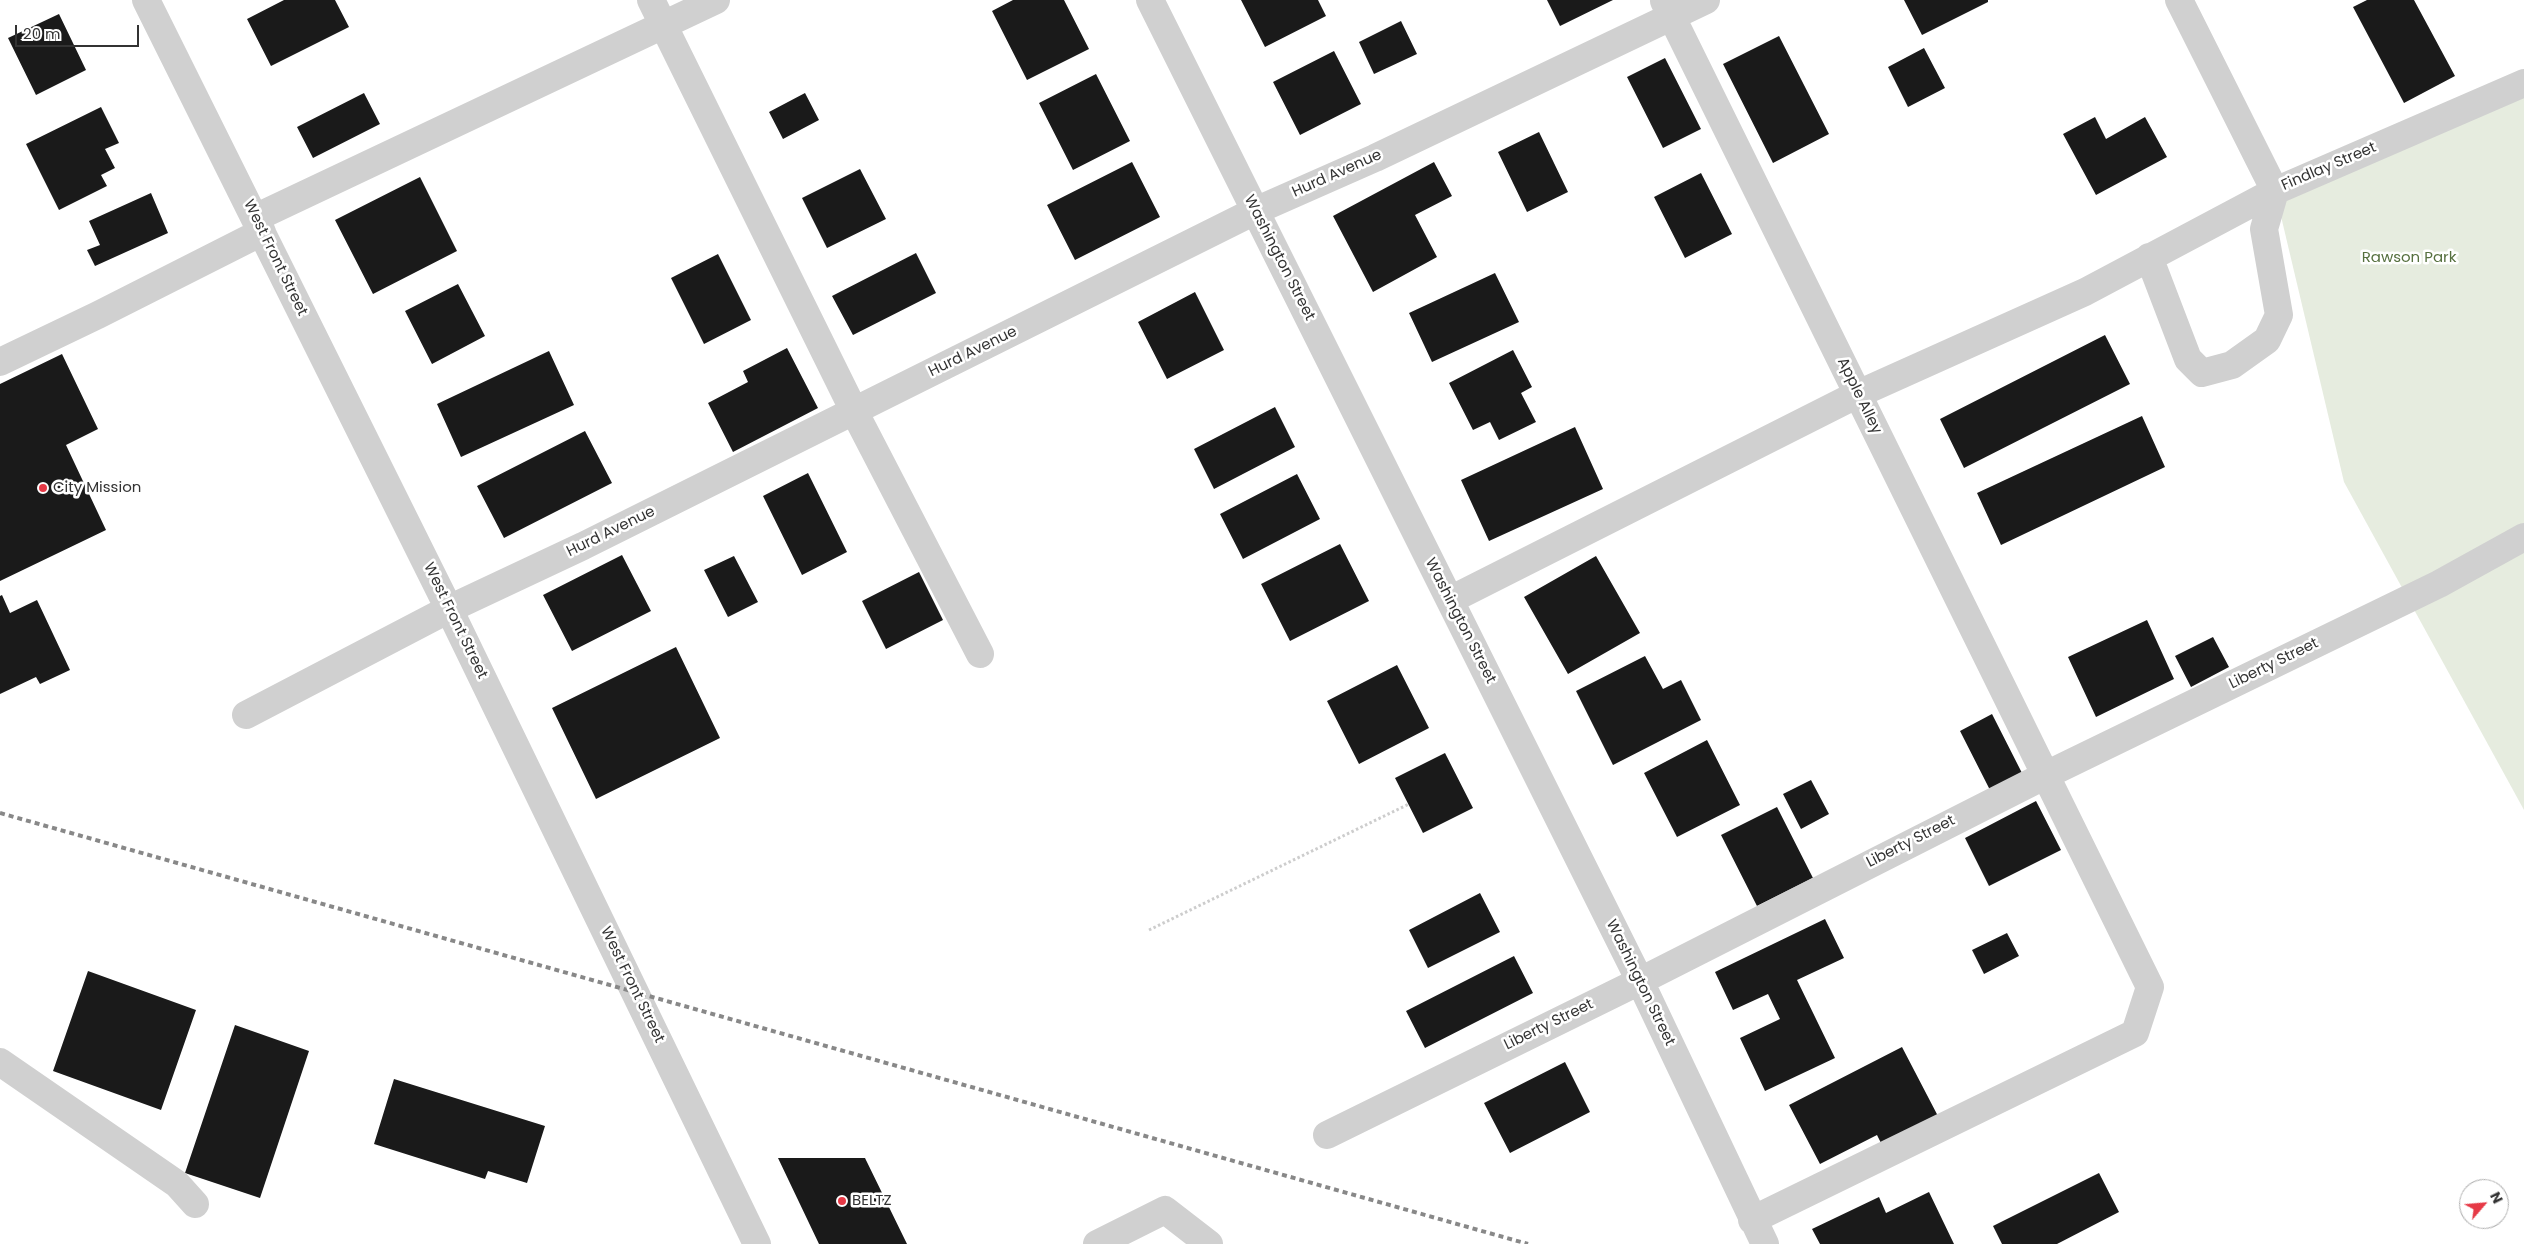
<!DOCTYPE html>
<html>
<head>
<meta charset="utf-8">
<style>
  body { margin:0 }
  #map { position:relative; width:2524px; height:1244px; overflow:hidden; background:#fff; font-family:Poppins,sans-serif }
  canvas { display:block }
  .north { position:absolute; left:2459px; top:1179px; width:50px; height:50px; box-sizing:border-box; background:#fff; border:1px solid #adadad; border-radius:50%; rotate:63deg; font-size:14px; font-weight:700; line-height:20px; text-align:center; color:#333 }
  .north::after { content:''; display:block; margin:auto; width:18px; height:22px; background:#e63946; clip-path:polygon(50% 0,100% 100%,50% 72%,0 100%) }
  .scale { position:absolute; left:15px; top:25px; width:124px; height:22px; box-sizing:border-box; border:2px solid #333; border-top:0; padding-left:6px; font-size:15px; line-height:18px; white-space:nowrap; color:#333; -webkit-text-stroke:4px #fff; paint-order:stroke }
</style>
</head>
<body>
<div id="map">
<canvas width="2524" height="1244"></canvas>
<div class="north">N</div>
<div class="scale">20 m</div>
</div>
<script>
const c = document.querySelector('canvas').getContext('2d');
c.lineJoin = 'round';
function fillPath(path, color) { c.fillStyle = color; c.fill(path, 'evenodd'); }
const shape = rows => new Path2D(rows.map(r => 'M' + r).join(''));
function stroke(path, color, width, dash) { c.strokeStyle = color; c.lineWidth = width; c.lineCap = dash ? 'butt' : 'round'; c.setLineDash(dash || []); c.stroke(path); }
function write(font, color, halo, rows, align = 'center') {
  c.font = font + ' Poppins,sans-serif'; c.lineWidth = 5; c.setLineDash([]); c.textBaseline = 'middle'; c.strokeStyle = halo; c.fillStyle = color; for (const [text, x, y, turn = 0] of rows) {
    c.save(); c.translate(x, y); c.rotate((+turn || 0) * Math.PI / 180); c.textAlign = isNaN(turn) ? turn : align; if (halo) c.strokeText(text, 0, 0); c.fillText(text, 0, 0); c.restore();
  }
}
fillPath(shape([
  [2524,83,2524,810,2344,482,2275,191]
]), '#e6ecdf');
fillPath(shape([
  [284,0,335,0,349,27,271,66,247,19],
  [1013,0,1064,0,1089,49,1027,80,992,11],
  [1241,0,1318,0,1326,16,1265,47],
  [1547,0,1613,0,1560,26],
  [1904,0,1988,0,1988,2,1922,35],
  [2367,0,2414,0,2455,76,2404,103,2353,7],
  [59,14,86,70,36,95,8,38],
  [1401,21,1417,54,1374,74,1359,42],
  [1779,36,1829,134,1773,163,1723,64],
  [1924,48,1945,88,1908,107,1888,67],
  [1334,51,1361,104,1300,135,1273,82],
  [1665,58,1701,129,1663,148,1627,77],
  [1096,74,1130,141,1073,170,1039,103],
  [364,93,380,124,313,158,297,127],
  [805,93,819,120,783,139,769,112],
  [101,107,119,143,105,149,115,168,101,175,107,186,59,210,26,144],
  [2095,117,2106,139,2145,117,2167,157,2096,195,2063,134],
  [1539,132,1568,192,1527,212,1498,152],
  [1132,162,1160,217,1075,260,1047,205],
  [1434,162,1452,196,1415,215,1437,257,1373,292,1333,216],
  [860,169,886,219,827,248,802,198],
  [1701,173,1732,234,1685,258,1654,197],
  [420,177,457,251,373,294,335,220],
  [151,193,168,233,95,266,87,250,100,245,89,221],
  [916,253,936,293,853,335,832,296],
  [718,254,751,320,704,344,671,278],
  [1495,273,1519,322,1432,362,1409,313],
  [458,284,485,336,432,364,405,311],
  [1195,292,1224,350,1167,379,1138,322],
  [2105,335,2130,384,1964,468,1940,419],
  [787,348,818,408,733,452,708,403,748,382,743,371],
  [1513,350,1532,387,1521,393,1536,422,1499,440,1490,422,1473,430,1449,383],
  [549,351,574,405,461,457,437,404],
  [62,354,98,429,66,445,106,530,0,581,0,384],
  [1275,407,1295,447,1214,489,1194,449],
  [2142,416,2165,467,2001,545,1977,493],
  [1575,427,1603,489,1489,541,1461,480],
  [585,431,612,483,504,538,477,486],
  [808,473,847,552,802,575,763,496],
  [1297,474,1320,519,1243,559,1220,514],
  [1340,544,1369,601,1290,641,1261,584],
  [622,555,651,611,572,651,543,595],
  [734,556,758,602,728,617,704,570],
  [1596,556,1640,633,1568,674,1524,597],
  [919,572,943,620,886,649,862,601],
  [2,595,10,613,37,600,70,670,40,684,36,677,0,694,0,596],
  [2147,620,2174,679,2096,717,2068,657],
  [2213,637,2229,667,2191,687,2175,656],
  [676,647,720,738,596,799,552,708],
  [1645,656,1663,689,1681,680,1701,720,1613,765,1576,691],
  [1397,665,1429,728,1359,764,1327,701],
  [1992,714,2023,775,1991,792,1960,731],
  [1707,740,1740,805,1677,837,1644,773],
  [1445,753,1473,808,1423,833,1395,778],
  [1811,780,1829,814,1801,829,1783,794],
  [2036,801,2061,850,1989,886,1965,838],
  [1777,807,1813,878,1757,906,1721,835],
  [1480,893,1500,932,1428,968,1409,930],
  [1825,919,1844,958,1797,980,1835,1058,1765,1091,1740,1038,1780,1019,1768,994,1733,1010,1715,972],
  [2007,933,2019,956,1984,974,1972,950],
  [1514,956,1533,993,1425,1048,1406,1011],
  [88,971,196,1010,161,1110,53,1071],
  [235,1025,309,1051,260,1198,185,1173],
  [1902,1047,1940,1120,1884,1149,1877,1135,1820,1164,1789,1105],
  [1565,1062,1590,1112,1510,1153,1484,1103],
  [394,1079,545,1126,527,1183,488,1171,485,1179,374,1144],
  [778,1158,865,1158,907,1244,819,1244],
  [2099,1173,2119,1212,2057,1244,2002,1244,1993,1226],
  [1929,1192,1954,1244,1820,1244,1812,1229,1879,1197,1886,1213]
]), '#1a1a1a');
stroke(shape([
  [1149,930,1409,804]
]), '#cdcdcd', 3, [2.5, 2.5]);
stroke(shape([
  [146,0,449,609,757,1244],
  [651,0,854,411,980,654],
  [1150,0,1640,981,1765,1244],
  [2179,0,2275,191,2524,83],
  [1664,1,2150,987,2135,1033,1752,1220],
  [255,218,716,0],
  [2149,257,2188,359,2202,373,2232,365,2267,340,2279,315,2264,229,2275,191],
  [0,362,98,315,262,232],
  [1450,600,1858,394,2085,292,2275,191],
  [246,715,449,609,583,546,1255,211,1375,158,1706,0],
  [0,1062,177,1184,195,1204],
  [1327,1135,1640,981,2046,775,2439,584,2524,537],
  [1097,1244,1165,1210,1209,1244]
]), '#d0d0d0', 28);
stroke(shape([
  [0,813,1528,1244]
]), '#888', 4, [5, 4]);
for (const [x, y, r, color] of [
  [43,488,5,"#e63946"],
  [842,1201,5,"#e63946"]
]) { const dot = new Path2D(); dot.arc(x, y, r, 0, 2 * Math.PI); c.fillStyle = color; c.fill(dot); stroke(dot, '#fff', 2); }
write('15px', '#333', '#fff', [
  ["Findlay Street",2329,167,-23],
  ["Hurd Avenue",1337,174,-24],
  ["West Front Street",275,258,64],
  ["Washington Street",1279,258,63],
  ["Hurd Avenue",973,352,-26],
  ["Apple Alley",1859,396,64],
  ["Hurd Avenue",611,532,-26],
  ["West Front Street",455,621,64],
  ["Washington Street",1460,621,63],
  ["Liberty Street",2274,664,-26],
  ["Liberty Street",1911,842,-27],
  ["Washington Street",1640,983,64],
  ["West Front Street",632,985,64],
  ["Liberty Street",1549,1025,-26]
]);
write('15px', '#56703f', '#fff', [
  ["Rawson Park",2409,258]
]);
write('15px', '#333', '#fff', [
  ["City Mission",53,488],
  ["BELTZ",852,1201]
], 'left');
</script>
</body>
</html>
